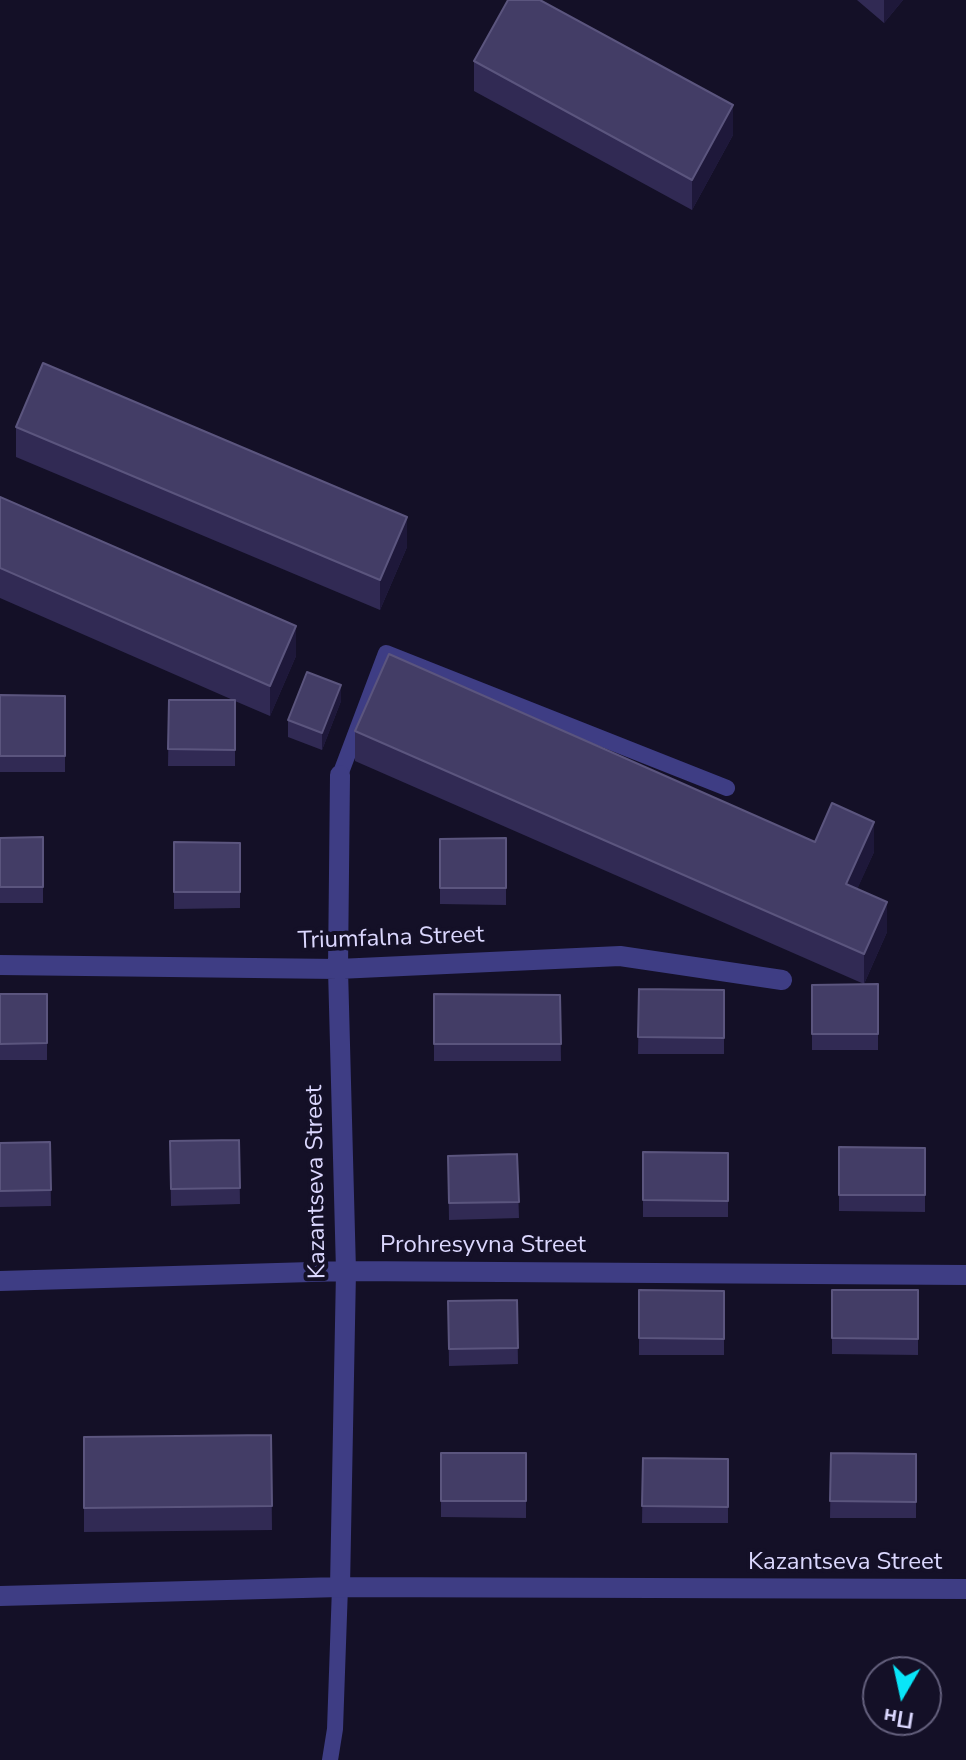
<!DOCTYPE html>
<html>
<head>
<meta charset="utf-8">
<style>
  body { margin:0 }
  #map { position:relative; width:966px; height:1760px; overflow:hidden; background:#141027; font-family:"Nunito Sans",sans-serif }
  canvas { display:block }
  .north { position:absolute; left:862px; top:1656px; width:80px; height:80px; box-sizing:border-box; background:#141027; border:2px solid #64607d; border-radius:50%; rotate:189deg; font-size:22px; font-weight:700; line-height:32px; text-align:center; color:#dbd7fe }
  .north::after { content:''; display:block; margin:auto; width:28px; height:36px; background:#09e5f8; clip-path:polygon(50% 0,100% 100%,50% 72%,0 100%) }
</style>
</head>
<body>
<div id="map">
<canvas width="966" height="1760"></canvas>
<div class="north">Пн</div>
</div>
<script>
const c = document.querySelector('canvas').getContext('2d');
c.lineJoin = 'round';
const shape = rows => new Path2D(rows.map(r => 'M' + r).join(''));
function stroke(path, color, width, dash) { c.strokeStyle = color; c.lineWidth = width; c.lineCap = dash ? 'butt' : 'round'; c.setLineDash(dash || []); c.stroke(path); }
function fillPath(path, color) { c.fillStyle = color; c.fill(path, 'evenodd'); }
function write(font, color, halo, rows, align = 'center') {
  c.font = font + ' "Nunito Sans",sans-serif'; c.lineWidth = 8; c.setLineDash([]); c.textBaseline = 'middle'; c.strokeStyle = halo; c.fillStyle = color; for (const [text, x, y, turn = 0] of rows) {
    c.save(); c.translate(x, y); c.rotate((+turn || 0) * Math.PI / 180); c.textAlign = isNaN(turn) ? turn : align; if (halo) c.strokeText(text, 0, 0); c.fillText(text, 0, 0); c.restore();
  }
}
stroke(shape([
  [340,775,386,653,727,788],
  [330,1760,335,1729,340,1587]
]), '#3e3d84', 16);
stroke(shape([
  [0,965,338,969,620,956,782,980],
  [0,1281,346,1271,966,1275],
  [340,1587,346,1271,338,969,340,775],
  [0,1596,340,1587,966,1589]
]), '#3e3d84', 20);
fillPath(shape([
  [857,0,903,0,884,23],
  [474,61,733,135,692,210,474,91],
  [16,427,407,547,380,610,16,457],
  [0,497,296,656,270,716,235,701,235,766,168,766,169,700,233,700,0,598],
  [0,695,65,696,65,772,0,772],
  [341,701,322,750,288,737,288,720],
  [355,731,815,842,874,852,857,889,887,932,864,984,878,984,878,1050,812,1050,812,985,864,984,355,761],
  [43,837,43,903,0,903,0,838],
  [506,838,506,905,440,904,440,839],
  [174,842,240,843,240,908,174,909],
  [639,989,724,990,724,1054,638,1054],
  [0,994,47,994,47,1060,0,1060],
  [434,994,560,995,561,1061,434,1061],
  [239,1140,240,1204,171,1206,170,1141],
  [50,1142,51,1206,0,1207,0,1143],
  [839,1147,925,1148,925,1212,839,1211],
  [643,1152,728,1153,728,1217,643,1217],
  [517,1154,519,1218,449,1220,448,1156],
  [639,1290,724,1291,724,1355,639,1355],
  [832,1290,918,1290,918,1355,832,1354],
  [517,1300,518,1364,449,1366,448,1301],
  [271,1435,272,1530,84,1532,84,1437],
  [441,1453,526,1453,526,1518,441,1517],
  [831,1453,916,1454,916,1518,830,1518],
  [643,1458,728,1459,728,1523,642,1523]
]), '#312a54');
fillPath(shape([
  [884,0,903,0,884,23],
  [733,105,733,135,692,210,692,180],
  [407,517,407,547,380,610,380,580],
  [296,626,296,656,270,716,270,686],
  [341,685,341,701,322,750,322,733],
  [874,822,874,852,846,914,846,884],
  [887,902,887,932,864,984,864,954]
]), '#1e183a');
const building = shape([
  [508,0,540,0,733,105,692,180,474,61,508,0],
  [43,363,407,517,380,580,16,427,43,363],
  [0,497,296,626,270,686,0,568,0,497],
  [389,654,815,842,832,803,874,822,846,884,887,902,864,954,355,731,389,654],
  [307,672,341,685,322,733,288,720,307,672],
  [0,695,65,696,65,756,0,756,0,695],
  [169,700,235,700,235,750,168,749,169,700],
  [43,837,43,887,0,887,0,838,43,837],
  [506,838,506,888,440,888,440,839,506,838],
  [174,842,240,843,240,892,174,892,174,842],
  [878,984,878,1034,812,1034,812,985,878,984],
  [639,989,724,990,724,1038,638,1037,639,989],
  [0,994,47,994,47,1043,0,1044,0,994],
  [434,994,560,995,561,1044,434,1044,434,994],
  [239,1140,240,1188,171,1189,170,1141,239,1140],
  [50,1142,51,1190,0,1191,0,1143,50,1142],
  [839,1147,925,1148,925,1195,839,1195,839,1147],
  [643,1152,728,1153,728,1201,643,1200,643,1152],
  [517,1154,519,1202,449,1203,448,1156,517,1154],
  [639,1290,724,1291,724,1339,639,1338,639,1290],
  [832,1290,918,1290,918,1339,832,1338,832,1290],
  [517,1300,518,1348,449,1349,448,1301,517,1300],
  [271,1435,272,1506,84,1508,84,1437,271,1435],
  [441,1453,526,1453,526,1501,441,1501,441,1453],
  [831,1453,916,1454,916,1502,830,1501,831,1453],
  [643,1458,728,1459,728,1507,642,1506,643,1458]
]);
fillPath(building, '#433d66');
stroke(building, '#5b557e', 2);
write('24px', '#dbd7fe', '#141027', [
  ["Triumfalna Street",391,939,-2],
  ["Kazantseva Street",317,1182,-91],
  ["Prohresyvna Street",483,1246],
  ["Kazantseva Street",845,1563]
]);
</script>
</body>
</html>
